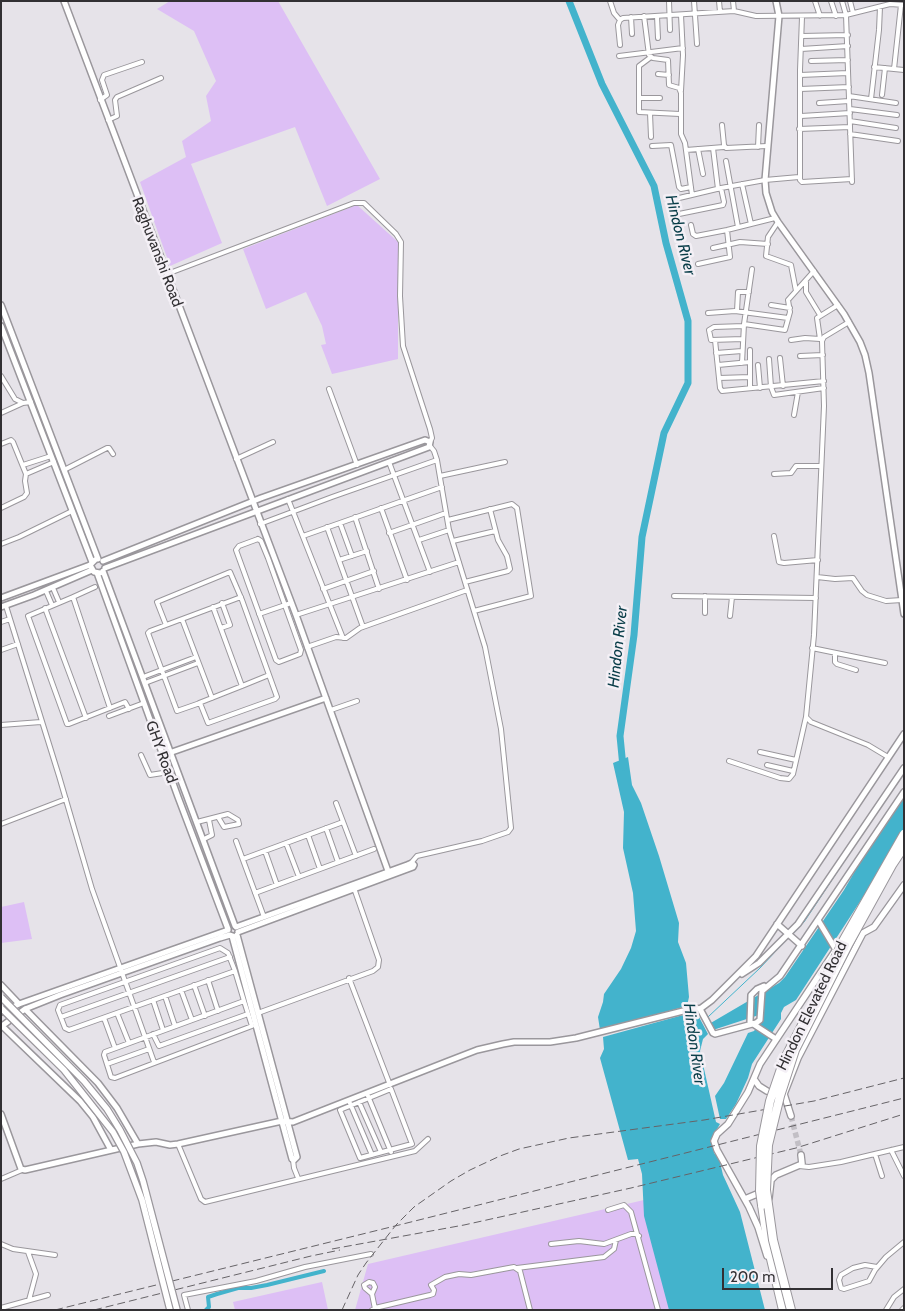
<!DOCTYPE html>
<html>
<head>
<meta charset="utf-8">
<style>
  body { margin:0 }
  #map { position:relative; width:905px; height:1311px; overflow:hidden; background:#e6e3e9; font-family:Cabin,sans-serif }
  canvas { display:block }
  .frame { position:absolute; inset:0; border:2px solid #323033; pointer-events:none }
  .scale { position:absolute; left:722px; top:1268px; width:111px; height:22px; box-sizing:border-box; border:2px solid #323033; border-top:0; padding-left:6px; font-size:15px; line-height:18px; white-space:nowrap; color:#323033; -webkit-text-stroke:4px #f4f0f6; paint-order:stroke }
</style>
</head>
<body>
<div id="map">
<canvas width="905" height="1311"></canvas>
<div class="frame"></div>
<div class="scale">200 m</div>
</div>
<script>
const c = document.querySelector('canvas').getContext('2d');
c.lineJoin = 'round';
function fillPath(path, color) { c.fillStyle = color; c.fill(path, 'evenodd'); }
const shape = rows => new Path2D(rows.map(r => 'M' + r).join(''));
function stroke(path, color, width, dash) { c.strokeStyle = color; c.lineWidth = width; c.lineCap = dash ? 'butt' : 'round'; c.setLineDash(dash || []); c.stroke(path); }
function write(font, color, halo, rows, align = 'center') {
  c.font = font + ' Cabin,sans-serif'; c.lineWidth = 5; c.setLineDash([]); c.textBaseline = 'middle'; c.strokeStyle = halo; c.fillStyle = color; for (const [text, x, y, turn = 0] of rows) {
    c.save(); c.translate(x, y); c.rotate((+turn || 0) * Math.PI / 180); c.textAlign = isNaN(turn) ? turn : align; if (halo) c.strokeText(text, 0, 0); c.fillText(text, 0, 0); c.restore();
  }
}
fillPath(shape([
  [170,1,278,1,380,179,327,206,295,127,191,164,222,243,170,266,140,182,186,157,182,141,211,121,206,96,216,81,194,31,157,9],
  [357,205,398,242,398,359,332,374,321,345,326,344,322,326,306,292,266,309,243,249],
  [24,902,32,939,1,943,1,907],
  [644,1200,670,1310,355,1310,368,1264],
  [322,1282,328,1310,235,1310,233,1302]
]), '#ddbff5');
fillPath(shape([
  [628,757,632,785,641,803,659,856,679,923,678,942,686,963,689,997,687,1006,600,1030,598,1017,603,1002,604,994,621,969,631,948,636,931,633,893,623,848,624,812,613,763],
  [904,794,904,834,796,1000,784,1007,781,1013,781,1019,752,1064,748,1078,736,1104,726,1119,720,1119,715,1096,724,1083,748,1033,754,1031,762,1020,759,1015,713,1030,709,1024,779,983,785,977,844,890,874,838],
  [694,1012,695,1018,699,1017,708,1034,703,1039,700,1051,716,1122,720,1124,713,1136,714,1153,719,1158,723,1175,740,1212,765,1310,669,1310,644,1216,642,1174,638,1159,628,1160,600,1058,604,1049,603,1037]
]), '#43b3cc');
stroke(shape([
  [792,935,804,922,871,821],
  [708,1017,760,968,789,937]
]), '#43b3cc', 1);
stroke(shape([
  [206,1310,209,1307,208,1297,217,1294,238,1288,251,1288,267,1285,324,1271]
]), '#43b3cc', 4);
stroke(shape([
  [569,1,602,84,654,186,666,243,688,321,688,383,664,433,642,537,634,635,620,736,623,767]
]), '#43b3cc', 7);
stroke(shape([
  [791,1116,801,1155]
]), '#c2bfc5', 5.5, [5.5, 3]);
const minor = shape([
  [610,1,614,13,620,20],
  [669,1,670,30],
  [694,1,697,44],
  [719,1,720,12],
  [733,1,734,11],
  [815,1,820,16],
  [831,1,836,16],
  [850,1,853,13],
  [681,15,683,55,681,91],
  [644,16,649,55,653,58,668,60,669,85,679,88,681,93,681,134,685,143,692,195],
  [657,16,658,38],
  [631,17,632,34],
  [802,17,800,70,800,180,802,182,852,179],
  [802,36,848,35],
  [620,45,618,25,620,20,623,18,734,11,756,16,846,15,890,4,904,5],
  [801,49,848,46],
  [619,56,683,48],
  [651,57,639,66,639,112,680,114],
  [811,61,848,60],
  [874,67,904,70],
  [894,69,901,5],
  [658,74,669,75],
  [800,75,848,73],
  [800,89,849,87],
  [882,95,885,68],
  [849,96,896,103],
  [639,98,660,98],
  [871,99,879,30,880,7],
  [100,100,107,95,102,80,104,75,142,62],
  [819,103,849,101],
  [850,109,897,115],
  [650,113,651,137],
  [801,116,850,113],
  [108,120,117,116,115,100,117,97,161,78],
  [850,121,896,128],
  [722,125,724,145,726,148,767,146],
  [850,127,852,182],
  [799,129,850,127,846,15,842,1],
  [850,134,898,141],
  [652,146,671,145,679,187,681,189,691,187],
  [758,147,759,125],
  [713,148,718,189],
  [698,149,703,174],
  [686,150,724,147],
  [726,161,738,227],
  [742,184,751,224],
  [675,199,721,188,765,180,799,177],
  [679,214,723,205,724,202,721,188],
  [778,222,768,237,766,256,791,265,796,291],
  [691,225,693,234,696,236,727,230,775,218],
  [713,248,740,242,768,244],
  [698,264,730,257,727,230],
  [167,274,354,203,364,203,396,234,401,242,400,296,403,346,430,429,432,438,430,442],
  [806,282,806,292,820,315],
  [771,305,790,308],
  [737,311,738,292,749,292],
  [708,313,735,311,788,318],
  [849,322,824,337,822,341,824,406,814,635,806,717,811,722,868,745,888,757],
  [744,324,785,330,790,312,788,300,814,271],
  [743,339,711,340,709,330,714,327,744,326],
  [820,339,817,318,838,305],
  [715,340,720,388,722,391,824,381],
  [791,340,805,338,820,339],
  [716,353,742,351],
  [800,356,823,355],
  [780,358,783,386],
  [769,359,771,387,774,395,824,388],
  [742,363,744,324,752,269],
  [718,365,750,362],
  [758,365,760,388],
  [1,376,15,399,23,403,31,402],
  [719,378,750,377],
  [750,388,750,350],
  [329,389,357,465],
  [1,413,23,403],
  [794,415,798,392],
  [1,444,11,440,13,442,26,474,25,481,27,493,24,497,1,508],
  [236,459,273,442],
  [389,462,430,572],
  [23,465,51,456],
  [64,470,107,448,109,448,113,454],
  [26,474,54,462],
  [774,474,791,473,796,466,821,466],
  [440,476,505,462],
  [288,499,343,638],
  [381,508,407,580],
  [355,517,379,589],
  [448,520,512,504,517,508,531,596,474,611],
  [340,523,352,556],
  [260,524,332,497,437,460],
  [327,527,363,627],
  [389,533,446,513],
  [303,536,442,487],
  [774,536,779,562,784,563,818,560],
  [258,539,261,541,268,558,301,650,300,654,279,662,276,660,236,550,239,546,258,539],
  [419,540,449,530],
  [453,541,495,531],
  [1,544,19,537,72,511],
  [339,560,367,551],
  [817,577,835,579,853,578,862,591,867,595,886,601,902,600],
  [465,582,508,571,510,569,507,556,498,540,490,509],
  [53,588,59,602],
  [323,589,374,571],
  [46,591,52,605],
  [674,596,816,598],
  [73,597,95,587],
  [6,606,59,776,92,889,154,1062],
  [213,607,242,686,269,675],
  [45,608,86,718],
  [705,613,705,596],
  [259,614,291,603],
  [296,615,459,562],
  [730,616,732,597],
  [182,619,212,698],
  [1,622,10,619],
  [166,625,157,602,230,572,242,600,277,697,275,699,208,723,200,703,177,711,148,633,150,631,241,597],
  [221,628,230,625,222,603],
  [307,647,336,637,346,638,360,628,467,590],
  [812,648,885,663],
  [1,650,18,644],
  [835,653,835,662,837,664,856,670],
  [143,677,196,657],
  [145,683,198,663],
  [199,703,242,686],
  [110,708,73,597,28,616,67,724,69,724,125,702,129,709],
  [331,710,357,701],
  [109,716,144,703],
  [1,725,41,722],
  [760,752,796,760],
  [141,755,150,775,169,772],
  [729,761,780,778,789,779,793,774,806,717],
  [767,765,793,771],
  [336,803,356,856],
  [197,822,228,814,238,820,239,824,224,827,218,817],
  [1,824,66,799],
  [326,828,338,862],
  [308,835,320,869],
  [204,839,212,835,209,820],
  [236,841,264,917],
  [286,843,299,877],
  [265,851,277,885],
  [243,859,343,822],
  [411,863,417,856,482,841,508,832,511,828,501,729,485,647,449,530,437,460,434,451,430,446],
  [255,893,374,849],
  [235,971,69,1030,65,1028,58,1010,60,1005,220,948,228,953,235,971,244,1001,105,1052,104,1055,111,1077,115,1078,252,1026,244,1001],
  [349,978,390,1085],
  [208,980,218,1011],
  [194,985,205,1016],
  [181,990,192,1020],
  [165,996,175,1026],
  [153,1000,163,1030],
  [117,1013,129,1043],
  [258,1013,373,971,378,967,379,960,354,888],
  [61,1017,230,957],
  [104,1018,115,1048],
  [153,1034,159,1046,248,1014],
  [107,1064,149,1049],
  [391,1089,412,1144,360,1158,340,1110,391,1089],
  [368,1096,391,1152],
  [349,1101,372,1155],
  [359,1102,381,1152],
  [178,1144,201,1199,205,1202,415,1151,428,1139],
  [891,1150,904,1176],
  [875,1154,882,1176],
  [293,1160,294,1168,298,1178],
  [799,1166,809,1167,841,1162,904,1147],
  [1,1179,22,1170],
  [608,1210,624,1205,631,1212,658,1310],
  [1,1244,13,1249,55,1255],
  [551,1244,579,1241,604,1244,631,1234,636,1234,639,1236],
  [28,1252,36,1274,29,1300],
  [877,1267,865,1265,853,1268,841,1275,839,1280,841,1288,844,1289,869,1281,875,1270,886,1257,904,1242],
  [517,1268,604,1257,614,1249,616,1240],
  [372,1294,375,1287,373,1283,369,1282,364,1285,365,1288,372,1294,375,1309,372,1310],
  [1,1308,48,1295],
  [375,1308,430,1295,433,1294,434,1290,431,1285,445,1277,459,1274,471,1275,514,1267,520,1271,530,1310],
  [188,1310,184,1295,256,1281,305,1267,371,1254],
  [886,1310,894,1297,904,1289],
  [902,1310,904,1308]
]);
const tertiary = shape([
  [64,1,296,615,388,871],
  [776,1,779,16,765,180,766,193,772,212,778,222,844,314,860,342,865,355,869,373,904,614],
  [1,305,98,559],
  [1,326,92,562],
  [103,561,261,498,425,440,430,442,429,447,105,568],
  [90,565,94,572,100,573],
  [103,571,235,926],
  [97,573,178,797,228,929],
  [1,598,90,565,95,560],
  [1,607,34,595,92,570],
  [172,752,326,698],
  [818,920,836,950],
  [777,924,802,946],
  [236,927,407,865,412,863,414,865,413,867,238,932],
  [232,936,292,1159,294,1160,297,1157,237,935],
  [742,974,759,963,798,924,904,768],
  [1,985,19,1004],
  [764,986,757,989,751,995,750,1022,776,1039],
  [25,1009,98,1083,117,1108,138,1144],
  [700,1009,712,1000,756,956,904,734],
  [2,1012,19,1004,228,930],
  [1,1025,80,1101,93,1117,111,1150],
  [2,1026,25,1009,60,995,220,938,230,935,233,936],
  [1,1114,21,1169,25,1170,138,1144,156,1142,170,1145,178,1144,282,1121,293,1122,446,1062,477,1050,503,1044,514,1042,550,1042,576,1038,695,1008,700,1009,713,1033,715,1034,756,1023,760,1020,762,991,780,976,904,792]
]);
const secondary = shape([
  [754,1079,759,1086,767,1091,775,1094],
  [784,1094,798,1058,863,933,874,927,904,885],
  [784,1094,791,1116],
  [769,1198,771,1180,776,1175,802,1164,801,1155],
  [745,1199,764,1191],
  [767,1256,758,1227,749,1207,717,1150,714,1141,717,1134,728,1124,748,1092,760,1064,835,951]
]);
const motorway = shape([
  [762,1205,768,1246,783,1310]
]);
stroke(minor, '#9a979c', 6);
stroke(tertiary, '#9a979c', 8);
stroke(secondary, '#9a979c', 8);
stroke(motorway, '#9a979c', 10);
stroke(minor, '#fff', 4);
stroke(tertiary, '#fff', 5);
stroke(secondary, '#fff', 5.5);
stroke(motorway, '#fff', 8);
stroke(shape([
  [332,1249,464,1225,631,1188,796,1148,904,1114],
  [55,1310,399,1225,904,1098],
  [94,1310,311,1256,340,1250],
  [342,1310,358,1275,366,1263,396,1225,414,1207,451,1181,470,1170,500,1156,519,1149,569,1138,704,1120,814,1101,904,1078]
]), '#666367', 1, [8, 4]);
const secondaryBridge = shape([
  [1,997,84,1081,107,1109,120,1130,137,1163,143,1181,177,1310],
  [1,1008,64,1070,113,1132,124,1152,142,1200,170,1310]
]);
const motorwayBridge = shape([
  [820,990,843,941,904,834],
  [762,1205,760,1191,761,1146,770,1101,784,1060,802,1025],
  [791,1310,773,1240,766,1190,768,1145,780,1096,795,1050,849,943,892,865,904,847]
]);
stroke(secondaryBridge, '#9a979c', 8, []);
stroke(motorwayBridge, '#9a979c', 10, []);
stroke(secondaryBridge, '#fff', 5.5);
stroke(motorwayBridge, '#fff', 8);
write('15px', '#323033', '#f4f0f6', [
  ["Raghuvanshi Road",157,252,69],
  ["GHY Road",161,752,70],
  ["Hindon Elevated Road",812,1006,-64]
]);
write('italic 16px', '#093d48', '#f4f0f6', [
  ["Hindon River",680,235,76],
  ["Hindon River",618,647,-84],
  ["Hindon River",694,1044,82]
]);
</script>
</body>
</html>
